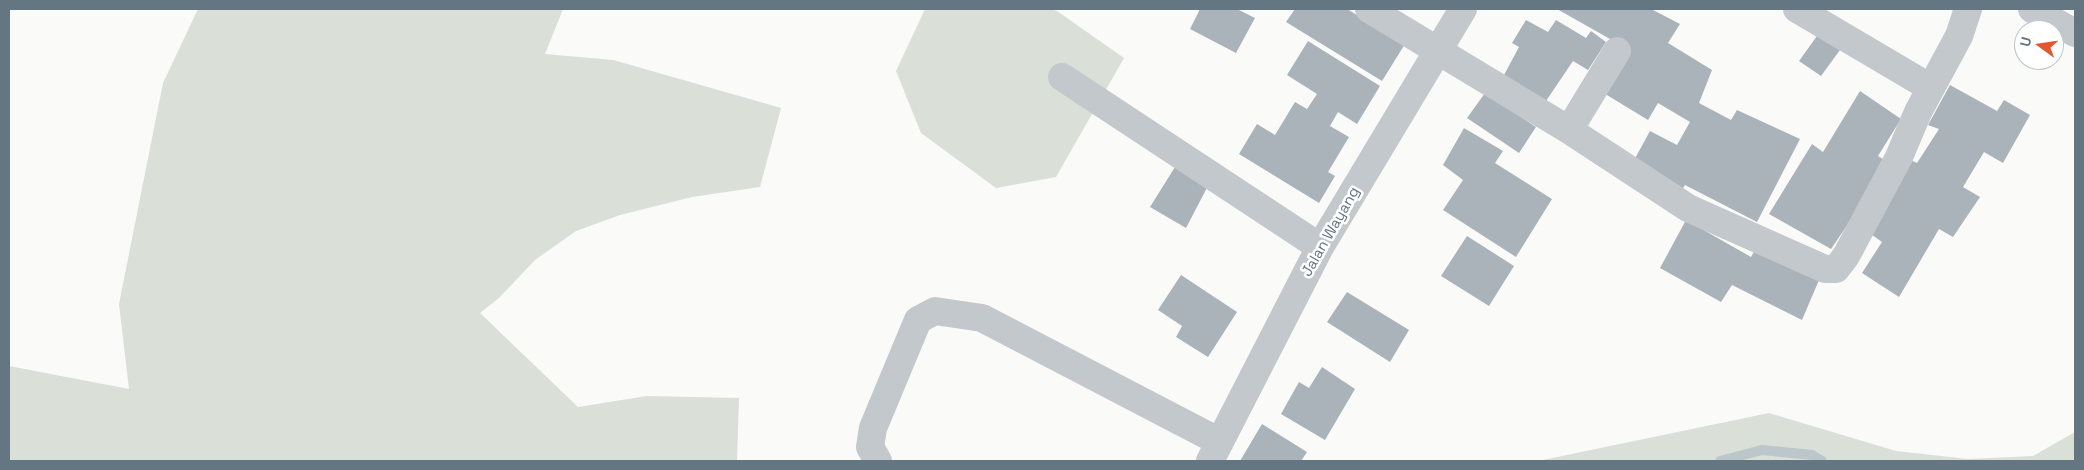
<!DOCTYPE html>
<html>
<head>
<meta charset="utf-8">
<style>
  body { margin:0 }
  #map { position:relative; width:2084px; height:470px; overflow:hidden; background:#fafaf8; font-family:"Space Grotesk",sans-serif }
  canvas { display:block }
  .frame { position:absolute; inset:0; border:10px solid #657683; pointer-events:none }
  .north { position:absolute; left:2014px; top:20px; width:50px; height:50px; box-sizing:border-box; background:#fff; border:1px solid #c1c8cd; border-radius:50%; rotate:284deg; font-size:14px; font-weight:700; line-height:20px; text-align:center; color:#657683 }
  .north::after { content:''; display:block; margin:auto; width:18px; height:22px; background:#e4572e; clip-path:polygon(50% 0,100% 100%,50% 72%,0 100%) }
</style>
</head>
<body>
<div id="map">
<canvas width="2084" height="470"></canvas>
<div class="frame"></div>
<div class="north">U</div>
</div>
<script>
const c = document.querySelector('canvas').getContext('2d');
c.lineJoin = 'round';
function fillPath(path, color) { c.fillStyle = color; c.fill(path, 'evenodd'); }
const shape = rows => new Path2D(rows.map(r => 'M' + r).join(''));
function stroke(path, color, width, dash) { c.strokeStyle = color; c.lineWidth = width; c.lineCap = dash ? 'butt' : 'round'; c.setLineDash(dash || []); c.stroke(path); }
function write(font, color, halo, rows, align = 'center') {
  c.font = font + ' "Space Grotesk",sans-serif'; c.lineWidth = 5; c.setLineDash([]); c.textBaseline = 'middle'; c.strokeStyle = halo; c.fillStyle = color; for (const [text, x, y, turn = 0] of rows) {
    c.save(); c.translate(x, y); c.rotate((+turn || 0) * Math.PI / 180); c.textAlign = isNaN(turn) ? turn : align; if (halo) c.strokeText(text, 0, 0); c.fillText(text, 0, 0); c.restore();
  }
}
fillPath(shape([
  [198,9,563,9,545,54,613,60,781,108,760,187,692,197,620,215,576,231,535,260,499,298,480,313,578,407,647,396,739,398,737,461,9,461,9,366,129,389,119,304,163,83],
  [925,9,1049,9,1057,11,1124,58,1056,177,996,188,921,133,896,71],
  [1769,413,1896,451,1968,459,2033,456,2075,432,2075,461,1529,461,1538,461]
]), '#dadfd7');
stroke(shape([
  [1720,461,1762,450,1812,455,1822,461]
]), '#bbc7cb', 10);
fillPath(shape([
  [1200,9,1237,9,1255,18,1236,53,1190,29],
  [1295,9,1347,9,1405,44,1382,81,1286,22],
  [1557,9,1654,9,1653,10,1680,24,1668,43,1712,70,1699,103,1731,120,1737,110,1800,139,1757,222,1685,185,1680,193,1632,164,1650,131,1677,145,1690,122,1658,103,1648,120,1602,92,1626,48],
  [1526,20,1548,32,1556,20,1586,38,1591,31,1606,42,1588,70,1573,61,1546,101,1504,75,1519,47,1512,43],
  [1817,36,1840,50,1821,76,1799,61],
  [1308,41,1380,86,1357,124,1338,112,1330,126,1349,137,1328,172,1335,176,1319,203,1239,154,1257,124,1275,135,1295,102,1307,109,1317,94,1287,75],
  [1950,85,1997,111,2004,100,2030,115,2003,163,1984,152,1963,187,1980,197,1953,237,1939,229,1899,297,1862,273,1882,242,1868,232,1906,158,1917,163,1939,129,1928,125],
  [1860,91,1901,119,1878,156,1889,163,1831,249,1769,214,1812,144,1823,152],
  [1485,93,1536,127,1519,153,1467,118],
  [1464,128,1503,151,1495,163,1552,199,1516,257,1443,210,1463,180,1443,165],
  [1180,159,1211,180,1186,228,1150,207],
  [1686,220,1751,257,1756,248,1819,280,1802,320,1732,285,1721,302,1660,268],
  [1467,236,1514,266,1489,306,1441,276],
  [1181,275,1237,312,1208,357,1176,337,1182,326,1158,310],
  [1347,292,1409,330,1390,362,1327,322],
  [1322,367,1355,389,1325,440,1281,414,1299,382,1309,388],
  [1262,424,1307,452,1301,461,1240,461]
]), '#aab3b9');
stroke(shape([
  [1369,9,1569,130,1688,208,1825,269,1836,269,1846,256,1899,157,1918,112,1959,36,1968,9],
  [1797,9,1931,88],
  [2032,9,2075,33],
  [1062,77,1320,247],
  [1569,130,1617,51],
  [878,461,870,447,873,428,918,320,935,311,982,318,1220,442],
  [1210,461,1320,247,1463,9]
]), '#c3c8cc', 28);
write('15px', '#657683', '#fff', [
  ["Jalan Wayang",1331,232,-60]
]);
</script>
</body>
</html>
